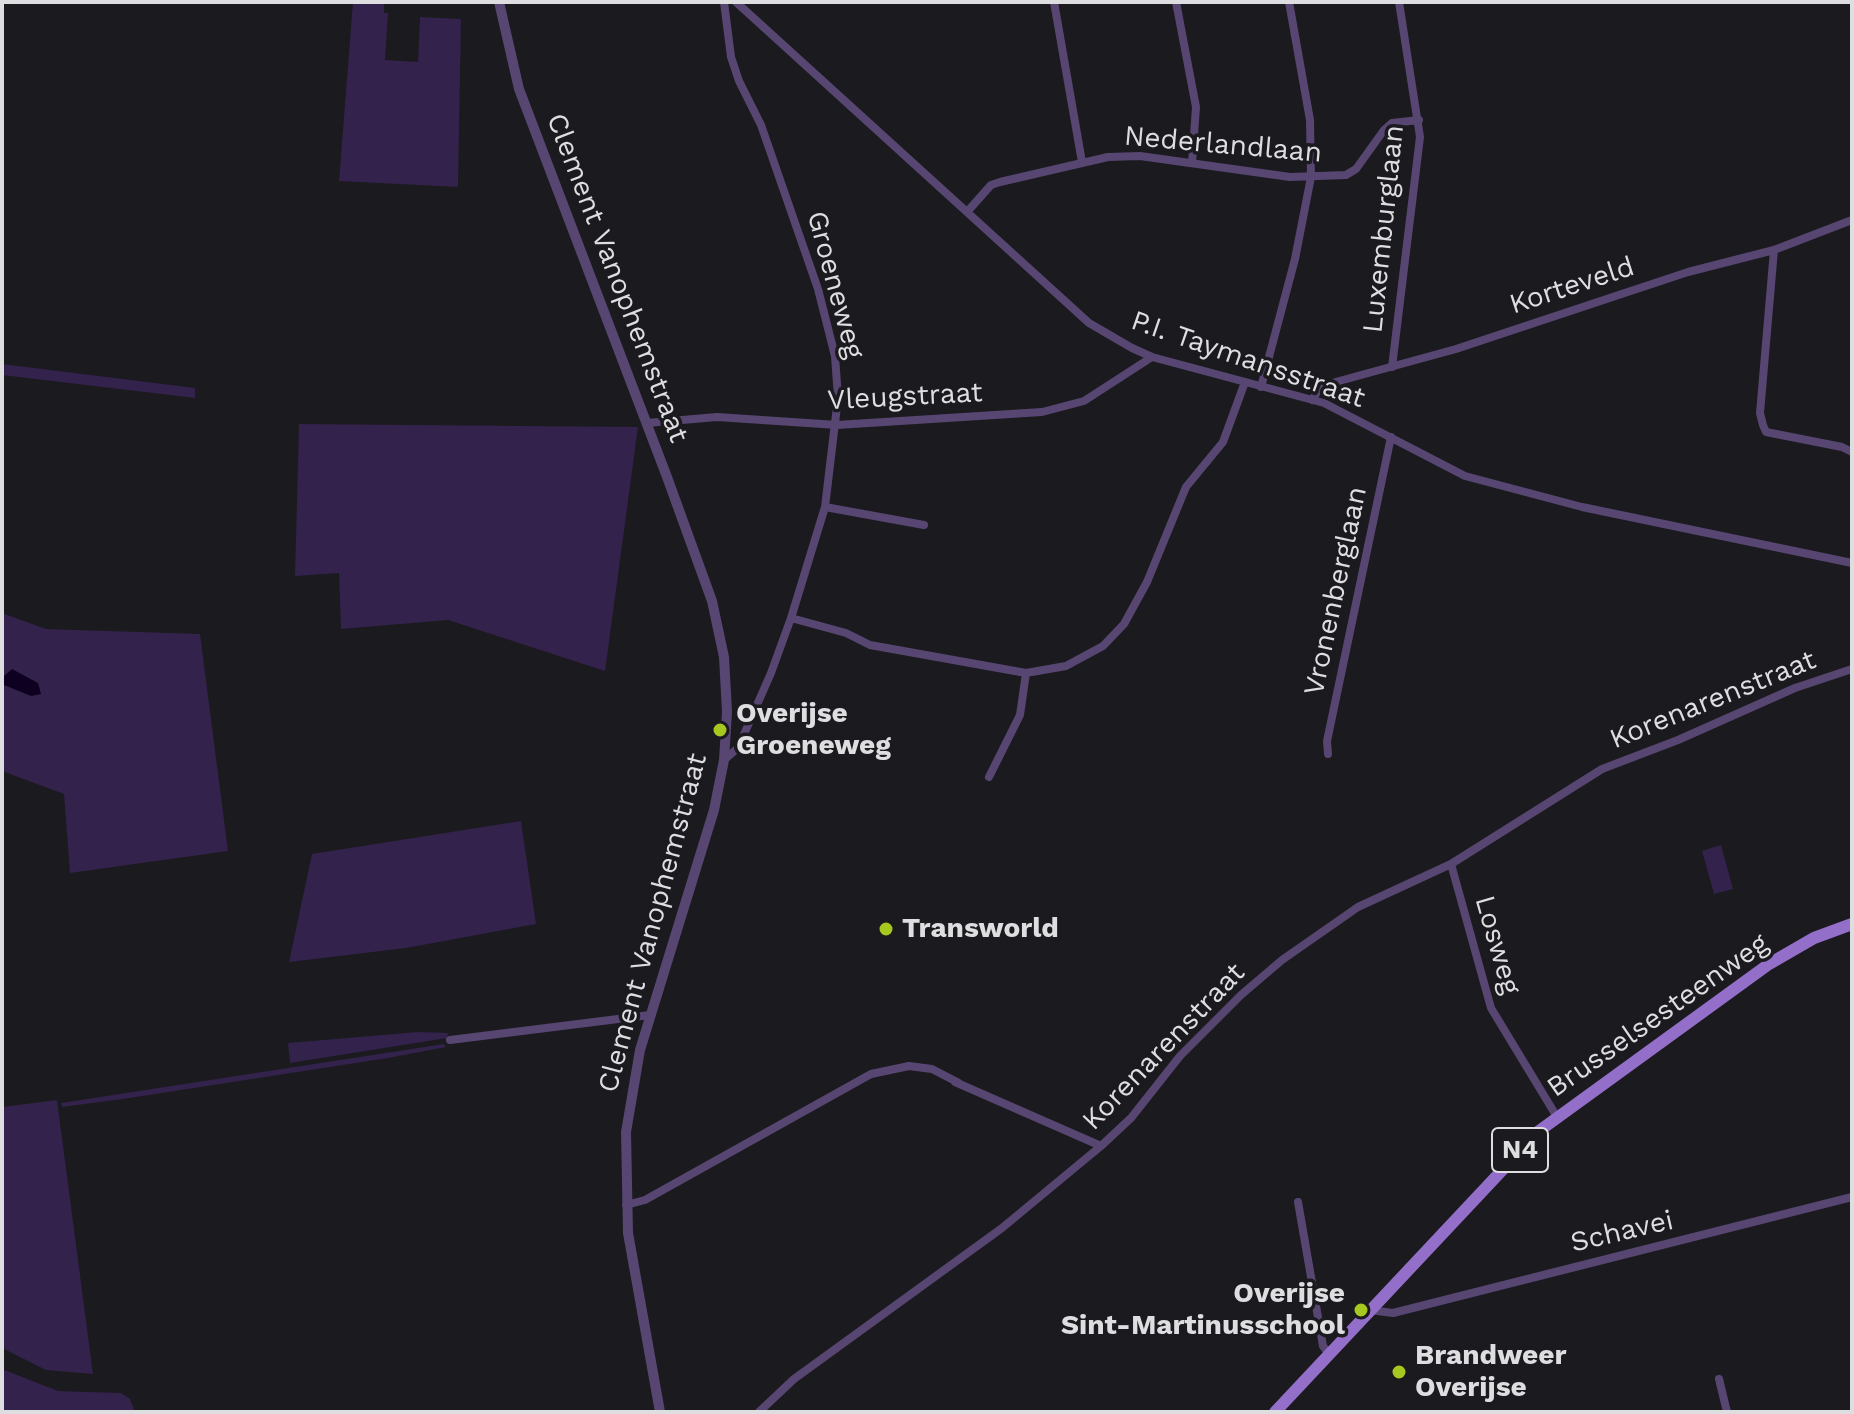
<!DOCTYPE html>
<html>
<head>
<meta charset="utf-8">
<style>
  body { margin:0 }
  #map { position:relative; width:1854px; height:1414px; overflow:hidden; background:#1b1a1e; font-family:"Work Sans",sans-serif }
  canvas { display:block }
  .frame { position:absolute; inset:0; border:4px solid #dedde0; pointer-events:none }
</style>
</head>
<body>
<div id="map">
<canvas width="1854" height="1414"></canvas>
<div class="frame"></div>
</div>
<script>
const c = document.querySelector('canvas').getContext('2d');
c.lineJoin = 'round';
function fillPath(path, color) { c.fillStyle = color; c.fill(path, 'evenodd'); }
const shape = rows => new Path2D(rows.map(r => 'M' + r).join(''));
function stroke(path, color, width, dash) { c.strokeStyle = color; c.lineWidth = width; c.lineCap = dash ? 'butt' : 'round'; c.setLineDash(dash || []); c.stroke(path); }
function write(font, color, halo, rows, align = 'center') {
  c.font = font + ' "Work Sans",sans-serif'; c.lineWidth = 7; c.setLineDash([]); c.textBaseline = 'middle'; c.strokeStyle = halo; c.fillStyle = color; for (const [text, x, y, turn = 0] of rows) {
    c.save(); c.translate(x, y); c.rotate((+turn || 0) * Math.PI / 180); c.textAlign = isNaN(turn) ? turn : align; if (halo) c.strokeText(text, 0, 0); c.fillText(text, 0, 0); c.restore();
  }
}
fillPath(shape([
  [353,2,384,2,384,13,388,13,385,60,418,62,420,17,461,19,458,187,339,181],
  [2,364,195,388,195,398,2,375],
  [299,424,638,427,605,671,448,620,341,629,339,573,295,576],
  [2,613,46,629,200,634,228,851,70,873,64,794,2,771],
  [521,821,536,924,406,948,289,962,312,854],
  [1721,845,1733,889,1714,894,1702,851],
  [418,1032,448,1033,447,1038,290,1063,288,1043],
  [444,1044,446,1047,388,1058,123,1099,62,1107,61,1103],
  [57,1100,93,1374,46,1370,2,1348,2,1107],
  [2,1369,58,1391,121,1393,130,1399,135,1412,2,1412]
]), '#33224b');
fillPath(shape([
  [12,669,38,683,41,694,31,696,4,685,4,676]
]), '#0e0021');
stroke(shape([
  [724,2,731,57,739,81,761,125,818,289,835,356,838,398,825,507,791,618,771,673,738,748,724,760],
  [736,2,1089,323,1132,348,1152,357,1324,403,1465,476,1582,507,1852,563],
  [1054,2,1082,162],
  [1176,2,1196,107,1192,163],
  [967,212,991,185,1000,182,1108,157,1140,156,1290,177,1346,175,1356,169,1384,130,1392,123,1419,120],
  [1774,250,1760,413,1763,425,1766,432,1842,447,1852,452],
  [1392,367,1420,137,1399,2],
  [1261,387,1295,259,1311,177,1310,120,1289,2],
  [1312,400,1321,386,1456,349,1688,272,1774,250,1852,220],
  [647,423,717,417,837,425,1042,412,1084,401,1152,357],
  [825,507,924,525],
  [791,618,846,633,870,645,1026,673,1066,666,1103,646,1124,624,1147,582,1186,487,1223,442,1245,382],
  [1328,754,1327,741,1391,437],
  [989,777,1020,715,1026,673],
  [1451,864,1491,1008,1557,1117],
  [450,1040,650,1015],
  [955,1082,1101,1146],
  [1298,1202,1323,1346,1329,1354],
  [626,1205,645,1200,871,1074,909,1066,932,1069,959,1083],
  [1370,1310,1393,1313,1852,1197],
  [1719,1379,1727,1412],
  [759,1412,794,1379,1002,1228,1101,1146,1131,1118,1180,1056,1241,995,1282,960,1358,907,1451,864,1602,769,1678,740,1795,688,1852,669]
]), '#574672', 8);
stroke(shape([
  [499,2,519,89,667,477,712,601,724,657,727,712,724,760,714,810,640,1050,626,1132,628,1233,660,1412]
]), '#574672', 10);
stroke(shape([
  [1275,1412,1539,1131,1769,964,1814,938,1852,924]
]), '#946fca', 12);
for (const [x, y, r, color] of [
  [720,730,8,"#a7c81f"],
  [886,929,8,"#a7c81f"],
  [1361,1310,8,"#a7c81f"],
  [1399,1372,8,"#a7c81f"]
]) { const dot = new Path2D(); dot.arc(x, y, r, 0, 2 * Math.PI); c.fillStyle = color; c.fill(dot); stroke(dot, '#1b1a1e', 3); }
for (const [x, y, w] of [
  [1520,1150,56]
]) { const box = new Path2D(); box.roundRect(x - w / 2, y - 22, w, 44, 6); c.fillStyle = '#1b1a1e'; c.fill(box); stroke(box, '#dedde0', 2); }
write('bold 26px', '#dedde0', null, [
  ["N4",1520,1150]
]);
write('28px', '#dedde0', '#1b1a1e', [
  ["Nederlandlaan",1223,145,5],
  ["Luxemburglaan",1384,229,-84],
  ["Clement Vanophemstraat",617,278,69],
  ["Groeneweg",835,285,75],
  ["Korteveld",1572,286,-18],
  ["P.I. Taymansstraat",1248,360,19],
  ["Vleugstraat",905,397,-3],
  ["Vronenberglaan",1336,591,-78],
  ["Korenarenstraat",1713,700,-22],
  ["Clement Vanophemstraat",653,923,-75],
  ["Losweg",1497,945,74],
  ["Brusselsesteenweg",1658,1016,-35],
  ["Korenarenstraat",1164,1047,-46],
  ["Schavei",1622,1232,-13]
]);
write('bold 28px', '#dedde0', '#1b1a1e', [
  ["Overijse",736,714],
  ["Groeneweg",736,746],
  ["Transworld",902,929],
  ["Overijse",1345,1294,"right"],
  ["Sint-Martinusschool",1345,1326,"right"],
  ["Brandweer",1415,1356],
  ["Overijse",1415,1388]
], 'left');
</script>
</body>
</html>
